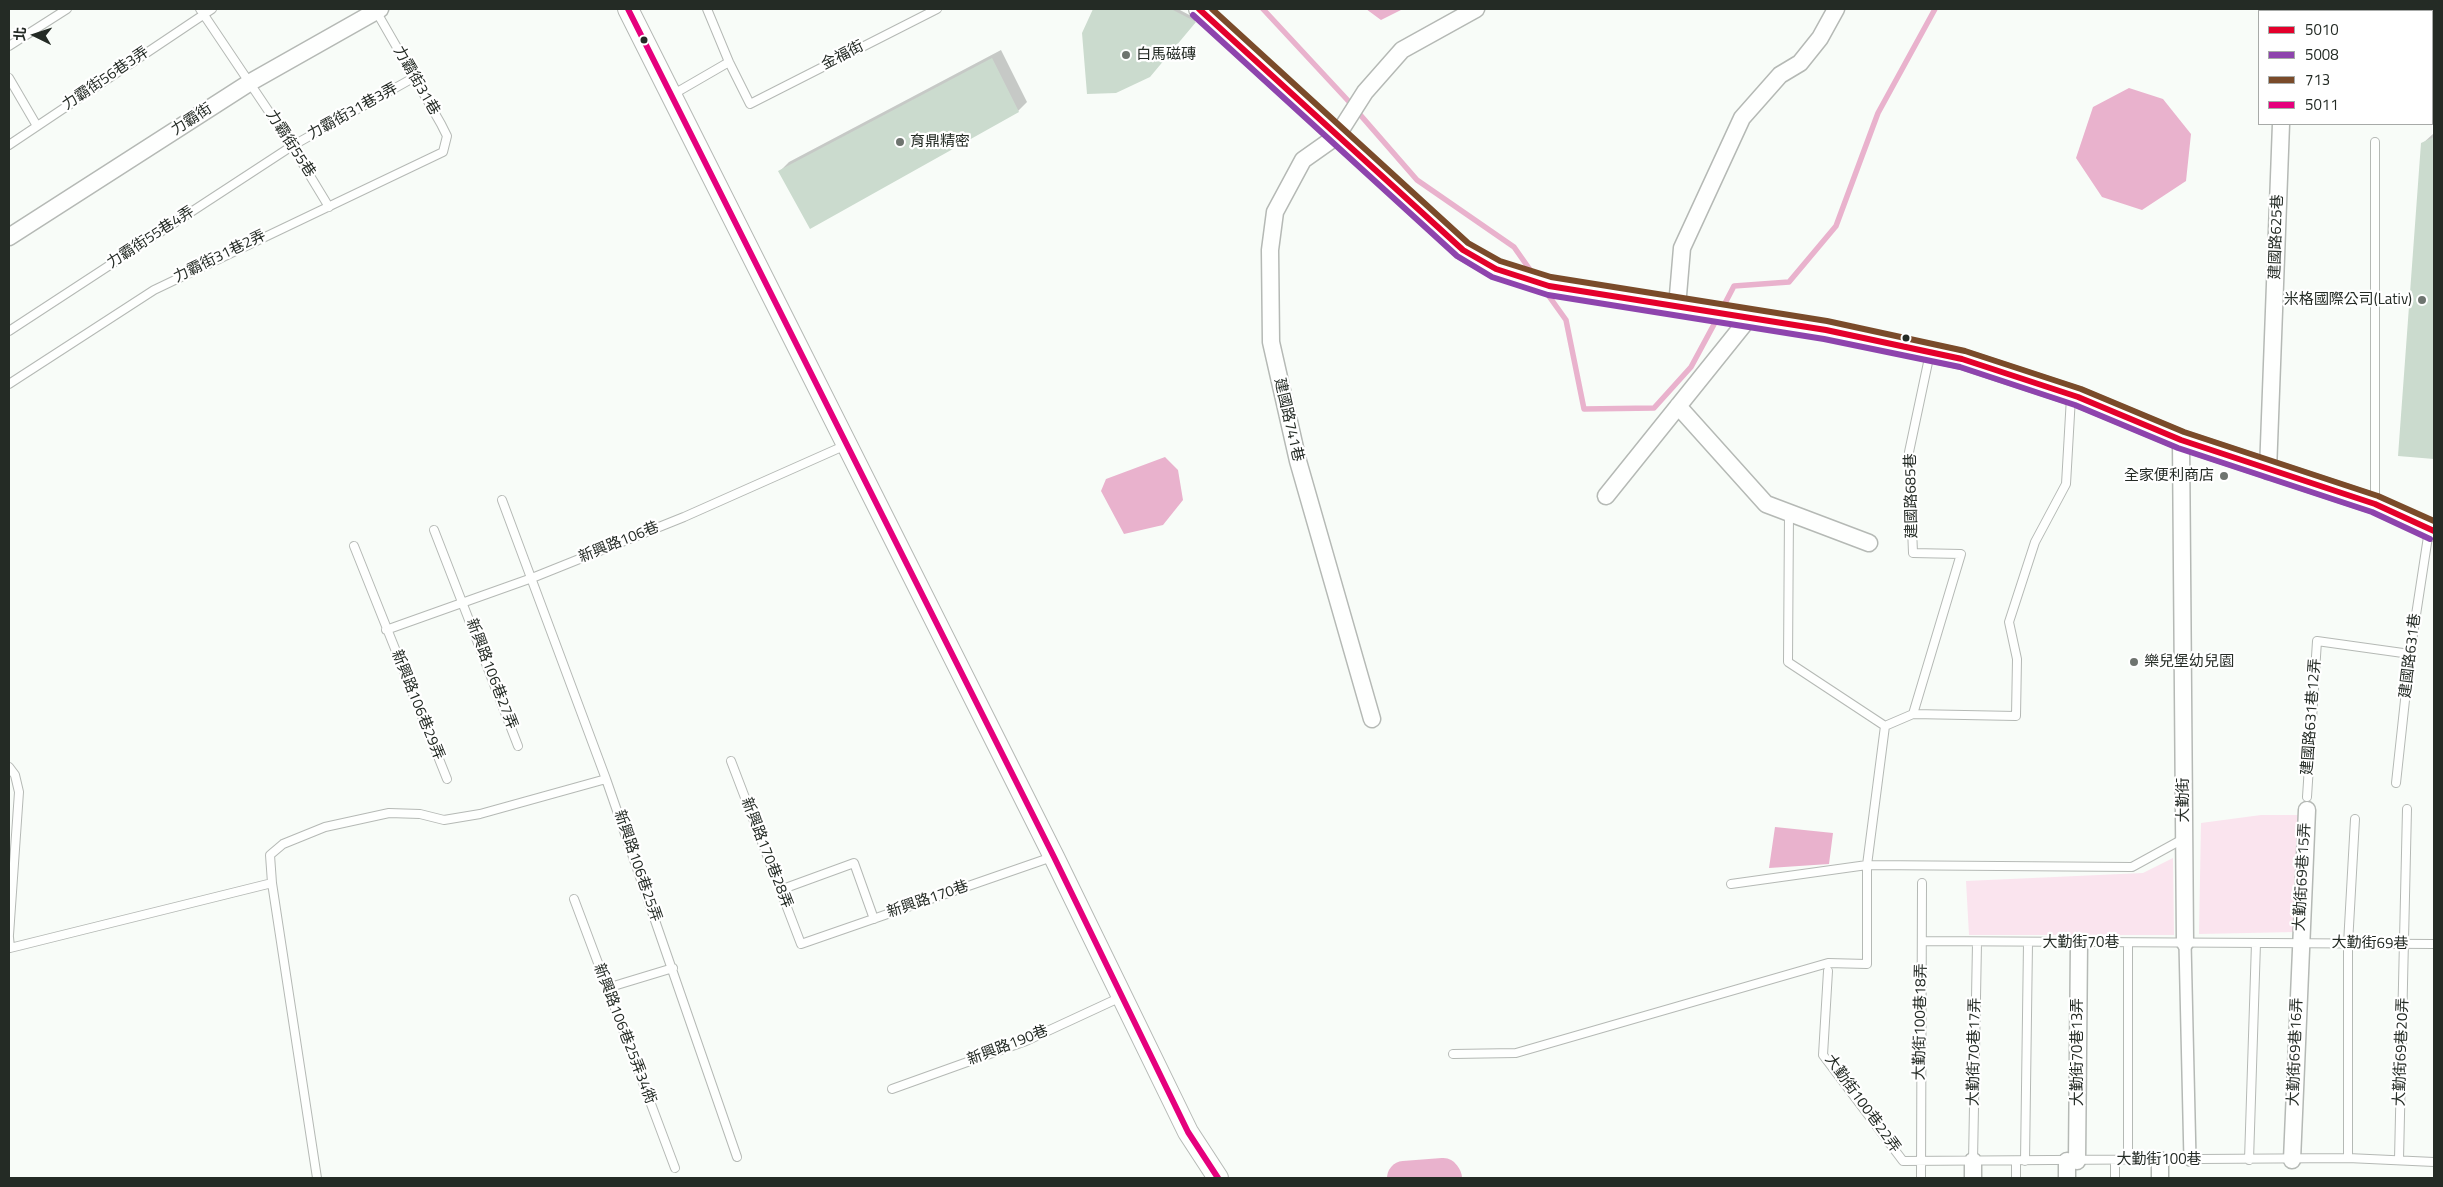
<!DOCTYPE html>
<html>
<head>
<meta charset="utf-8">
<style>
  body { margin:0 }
  #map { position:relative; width:2443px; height:1187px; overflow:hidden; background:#f8fcf8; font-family:"Titillium Web","Noto Sans TC",sans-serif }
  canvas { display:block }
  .frame { position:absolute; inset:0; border:10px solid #242b25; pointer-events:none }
  .legend { position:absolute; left:2258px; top:10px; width:175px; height:115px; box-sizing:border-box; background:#fff; border:1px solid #a7aaa8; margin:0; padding:6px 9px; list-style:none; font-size:15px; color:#242b25 }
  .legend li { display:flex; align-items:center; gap:10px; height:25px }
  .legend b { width:25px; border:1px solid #a7aaa8 }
  .north { position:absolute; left:10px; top:10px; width:50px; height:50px; -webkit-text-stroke:4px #fff; paint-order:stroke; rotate:274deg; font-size:14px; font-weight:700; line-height:20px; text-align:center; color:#242b25 }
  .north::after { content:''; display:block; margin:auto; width:18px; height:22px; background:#242b25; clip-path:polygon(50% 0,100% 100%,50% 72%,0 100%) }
</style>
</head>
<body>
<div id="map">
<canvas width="2443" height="1187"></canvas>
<div class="frame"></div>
<ul class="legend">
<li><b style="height:6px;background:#e4002b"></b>5010</li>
<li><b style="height:6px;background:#8e44ad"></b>5008</li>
<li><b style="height:6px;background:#7a4b2a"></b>713</li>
<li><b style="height:6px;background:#e5007d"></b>5011</li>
</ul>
<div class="north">北</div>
</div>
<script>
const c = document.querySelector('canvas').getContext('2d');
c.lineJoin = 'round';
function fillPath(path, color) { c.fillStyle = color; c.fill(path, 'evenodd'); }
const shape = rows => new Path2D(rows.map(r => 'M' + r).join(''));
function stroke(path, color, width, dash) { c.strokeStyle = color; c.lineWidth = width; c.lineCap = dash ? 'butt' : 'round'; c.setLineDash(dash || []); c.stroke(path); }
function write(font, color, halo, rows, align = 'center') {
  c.font = font + ' "Titillium Web","Noto Sans TC",sans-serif'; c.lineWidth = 4.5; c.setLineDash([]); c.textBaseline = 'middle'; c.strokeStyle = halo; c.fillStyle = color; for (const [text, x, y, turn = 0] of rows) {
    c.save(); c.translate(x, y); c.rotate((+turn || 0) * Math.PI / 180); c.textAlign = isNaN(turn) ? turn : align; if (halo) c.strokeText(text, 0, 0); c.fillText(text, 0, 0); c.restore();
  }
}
fillPath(shape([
  [2261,815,2299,815,2295,932,2199,934,2201,823],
  [2173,858,2174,935,1969,935,1966,881,2143,873]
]), '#fae4ee');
fillPath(shape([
  [1366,9,1403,9,1381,20],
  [2129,88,2163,99,2191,134,2186,181,2142,210,2102,197,2076,158,2093,107],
  [1165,457,1178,470,1183,500,1163,525,1124,534,1101,491,1106,479],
  [1775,827,1833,833,1829,864,1769,868]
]), '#e9b2cd');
fillPath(shape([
  [1095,9,1178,9,1197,19,1152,73,1083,33],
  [1001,50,1027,102,1018,111,780,171,789,162],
  [2434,133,2434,458,2399,455,2422,144]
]), '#0003');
stroke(shape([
  [1263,9,1354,107],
  [1356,110,1417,180,1514,247,1533,274],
  [1546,292,1566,320,1584,409,1654,408,1691,367,1718,317],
  [1722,309,1734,286,1789,282,1836,226,1878,113,1935,9]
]), '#e9b2cd', 5.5);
stroke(shape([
  [1404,1178,1443,1175,1445,1178]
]), '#e9b2cd', 34);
fillPath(shape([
  [1093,9,1171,9,1196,22,1150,77,1116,93,1087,94,1082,33],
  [992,58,1019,112,810,229,778,171],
  [2434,137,2434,459,2398,456,2421,143]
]), '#cbdbce');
const service = shape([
  [200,9,292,146,329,207],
  [707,9,729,62,750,104,937,9],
  [9,46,67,9],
  [9,78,37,126],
  [672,95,729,62],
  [2375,142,2375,502],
  [9,145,212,9],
  [9,331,292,146,413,78],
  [9,384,154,290,443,152,447,136,441,124,376,11],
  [502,500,606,779,737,1157],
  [434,530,518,746],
  [354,546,447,779],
  [386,630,532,578,684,517,846,445],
  [1913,714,1961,554,1913,553,1909,452,1930,353],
  [1885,726,1913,714,2016,716,2017,659,2009,622,2035,542,2066,484,2071,397],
  [731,761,801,944,1052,857],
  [9,767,15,775,19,792,9,935],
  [2396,783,2410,654,2429,530],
  [2307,797,2317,641,2410,654],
  [1731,884,1867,865,2132,867,2183,839],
  [780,890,854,863,874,919],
  [574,899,675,1168],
  [9,937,10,948,272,883],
  [1922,941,2434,944],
  [2128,943,2128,1160],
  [1828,971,1823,1055,1903,1161,2348,1158,2434,1162],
  [607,988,673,968],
  [1453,1054,1516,1053,1828,963,1867,964,1867,865,1885,726,1788,662,1789,512],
  [892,1089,1026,1041,1121,997],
  [2348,1158,2348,944,2355,819],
  [2399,1159,2407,809],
  [2249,1160,2256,943],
  [1973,1161,1977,943],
  [2025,1161,2028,943],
  [317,1178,272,883,270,855,283,844,325,827,389,813,420,814,444,820,480,814,606,779],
  [1921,1178,1922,883],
  [2016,1178,2016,1161],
  [2115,1178,2115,1161]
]);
const pedestrian = shape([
  [2185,943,2190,1160]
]);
const minor = shape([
  [2284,11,2285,9],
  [9,237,249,83,380,9],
  [1677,307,1682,248,1742,118,1780,75,1800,63,1820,38,1836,9],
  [1678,406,1766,504,1869,543],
  [2181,440,2185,943],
  [2268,471,2281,124],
  [1606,496,1749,318],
  [1372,719,1298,461,1271,342,1270,250,1275,212,1303,160,1337,136,1365,92,1402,50,1476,9],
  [2292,1160,2307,810],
  [2077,1161,2079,943],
  [1973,1178,1973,1161],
  [2067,1178,2067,1161],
  [2160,1178,2160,1160]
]);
const tertiary = shape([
  [628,9,1054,857,1188,1132,1218,1178],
  [1199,9,1463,250,1496,269,1549,286,1826,330,1962,359,2078,397,2181,440,2375,504,2434,531]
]);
stroke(service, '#b5b9b5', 10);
stroke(pedestrian, '#b5b9b5', 14);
stroke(minor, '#b5b9b5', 19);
stroke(tertiary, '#b5b9b5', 22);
stroke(service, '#fefffe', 8);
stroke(pedestrian, '#fefffe', 11);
stroke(minor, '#fefffe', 16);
stroke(tertiary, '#fefffe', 20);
stroke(shape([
  [1199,9,1463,250,1496,269,1549,286,1826,330,1962,359,2078,397,2181,440,2375,504,2434,531]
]), '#e4002b', 6);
stroke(shape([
  [1193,15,1457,256,1492,277,1548,295,1824,339,1960,367,2075,405,2178,448,2372,512,2430,539]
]), '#8e44ad', 6);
stroke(shape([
  [1212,9,1468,243,1500,261,1551,277,1827,321,1965,351,2081,389,2184,432,2378,496,2434,521]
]), '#7a4b2a', 6);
stroke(shape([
  [628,9,1054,857,1188,1132,1218,1178]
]), '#e5007d', 6);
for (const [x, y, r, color] of [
  [644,40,4.5,"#242b25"],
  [1126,55,5,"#6e746f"],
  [900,142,5,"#6e746f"],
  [2422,300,5,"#6e746f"],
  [1906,338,4.5,"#242b25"],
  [2224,476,5,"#6e746f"],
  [2134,662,5,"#6e746f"]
]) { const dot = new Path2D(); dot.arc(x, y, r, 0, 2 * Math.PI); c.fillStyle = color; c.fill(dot); stroke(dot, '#fff', 2); }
write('15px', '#242b25', '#fff', [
  ["白馬磁磚",1136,55],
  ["育鼎精密",910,142],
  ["米格國際公司(Lativ)",2412,300,"right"],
  ["全家便利商店",2214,476,"right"],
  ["樂兒堡幼兒園",2144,662]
], 'left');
write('15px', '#242b25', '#fff', [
  ["金福街",843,56,-27],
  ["力霸街56巷3弄",106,79,-34],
  ["力霸街31巷",416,81,60],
  ["力霸街31巷3弄",353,112,-29],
  ["力霸街",192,120,-33],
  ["力霸街55巷",290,144,57],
  ["建國路625巷",2277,237,-88],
  ["力霸街55巷4弄",151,238,-33],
  ["力霸街31巷2弄",220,257,-26],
  ["建國路741巷",1288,420,77],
  ["建國路685巷",1912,496,-91],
  ["新興路106巷",619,543,-22],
  ["建國路631巷",2411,656,-83],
  ["新興路106巷27弄",491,674,69],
  ["新興路106巷29弄",417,705,68],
  ["建國路631巷12弄",2312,717,-86],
  ["大勤街",2184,800,-90],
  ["新興路170巷28弄",766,853,69],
  ["新興路106巷25弄",637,866,71],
  ["大勤街69巷15弄",2303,877,-87],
  ["新興路170巷",928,900,-19],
  ["大勤街70巷",2081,943],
  ["大勤街69巷",2370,944,1],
  ["大勤街100巷18弄",1921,1022,-89],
  ["新興路106巷25弄34衖",624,1034,69],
  ["新興路190巷",1008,1046,-21],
  ["大勤街70巷17弄",1975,1052,-89],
  ["大勤街70巷13弄",2078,1052,-90],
  ["大勤街69巷16弄",2296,1052,-88],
  ["大勤街69巷20弄",2402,1052,-88],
  ["大勤街100巷22弄",1862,1104,54],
  ["大勤街100巷",2159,1160]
]);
</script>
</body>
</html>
